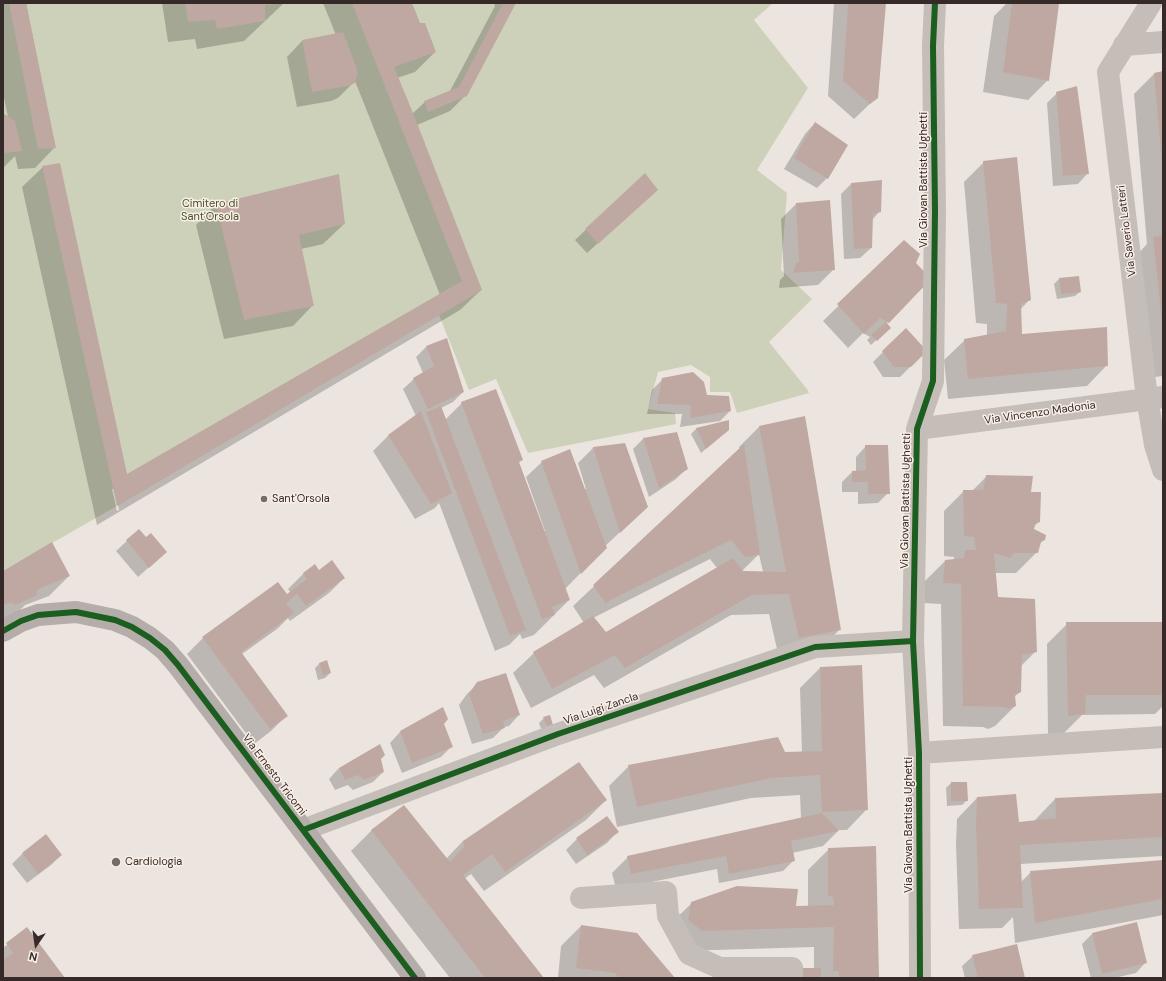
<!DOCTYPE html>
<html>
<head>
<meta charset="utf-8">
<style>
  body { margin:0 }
  #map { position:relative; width:1166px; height:981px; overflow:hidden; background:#ece5df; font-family:"DM Sans",sans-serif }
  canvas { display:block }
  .frame { position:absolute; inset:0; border:4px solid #352a27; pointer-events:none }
  .north { position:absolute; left:16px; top:925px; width:40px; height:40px; -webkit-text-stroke:3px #f9efe6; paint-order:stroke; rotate:193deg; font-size:11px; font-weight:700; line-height:16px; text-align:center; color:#352a27 }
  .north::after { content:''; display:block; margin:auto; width:14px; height:18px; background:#352a27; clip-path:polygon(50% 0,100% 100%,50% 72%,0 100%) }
</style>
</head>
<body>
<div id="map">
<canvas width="1166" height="981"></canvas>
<div class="frame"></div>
<div class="north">N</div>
</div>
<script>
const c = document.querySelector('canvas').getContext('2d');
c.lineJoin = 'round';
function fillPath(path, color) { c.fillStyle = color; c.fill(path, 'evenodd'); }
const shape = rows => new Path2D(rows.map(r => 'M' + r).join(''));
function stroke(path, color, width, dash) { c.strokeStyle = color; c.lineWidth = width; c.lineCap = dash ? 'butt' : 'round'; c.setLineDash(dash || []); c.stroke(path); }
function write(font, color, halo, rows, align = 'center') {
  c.font = font + ' "DM Sans",sans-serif'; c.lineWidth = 3; c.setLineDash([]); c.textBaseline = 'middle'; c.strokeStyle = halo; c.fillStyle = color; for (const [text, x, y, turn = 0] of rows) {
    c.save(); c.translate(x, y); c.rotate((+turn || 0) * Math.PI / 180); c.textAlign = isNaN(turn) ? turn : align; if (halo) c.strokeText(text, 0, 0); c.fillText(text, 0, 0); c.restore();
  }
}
fillPath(shape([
  [3,3,773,3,754,20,808,88,757,170,787,193,781,270,812,299,769,342,807,389,809,393,737,413,730,392,710,392,710,377,691,365,658,372,648,409,675,413,676,424,528,453,496,379,469,390,439,315,117,506,3,571]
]), '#ced1b9');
fillPath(shape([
  [3,3,26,3,55,147,35,168,18,169,15,156,3,168,3,114,8,117,3,93],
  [162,3,284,3,244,41,197,49,195,39,168,42],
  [323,3,411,3,419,24,435,52,415,72,397,78,412,114,425,102,450,91,495,6,494,3,515,3,466,95,450,111,417,125,481,290,460,310,97,525,22,187,43,167,127,475,440,295,355,81,338,98,331,101,297,107,287,57,302,41,336,35],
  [112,489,115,489,119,510,117,511],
  [834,3,885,3,877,97,854,119,828,96],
  [1007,3,1056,3,1048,80,1028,100,983,92,994,16],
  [1163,72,1163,376,1146,378,1134,258,1147,244,1134,94,1154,74],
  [1057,93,1088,173,1078,184,1053,186,1047,103],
  [815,123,827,178,817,188,784,169,805,134],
  [984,162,1030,299,1020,310,1021,335,1107,365,1087,386,948,399,944,360,965,340,987,335,987,324,976,323,964,182],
  [645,174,657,190,587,253,575,240],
  [851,184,880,211,872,220,871,248,860,258,844,259,841,194],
  [216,204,344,224,323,244,301,249,313,305,293,326,224,339,196,225],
  [796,204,834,269,818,285,779,288,780,280,784,276,781,219],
  [904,242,915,263,929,279,886,324,889,328,871,345,867,340,870,337,863,333,848,348,823,321],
  [1059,279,1080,292,1075,296,1057,299,1054,284],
  [906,329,926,351,900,377,883,377,873,362],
  [446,340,463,392,453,402,441,408,445,420,462,403,521,460,518,463,543,531,545,531,526,477,542,462,584,490,586,489,578,463,593,448,624,444,631,522,605,546,606,547,565,589,569,600,534,635,522,639,520,634,509,645,495,651,439,503,435,508,415,519,373,451,388,436,416,416,403,389,414,379,423,373,416,357,426,347],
  [663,379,706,396,730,411,720,421,680,427,682,414,647,414,652,390],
  [728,422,728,430,701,453,691,434,696,429],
  [760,426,840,629,820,650,779,658,769,614,731,615,604,688,594,675,531,708,513,673,534,653,584,623,573,606,740,449,739,447],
  [759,554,763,572,742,571],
  [710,559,717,568,605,634,593,618],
  [677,433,686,469,676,479,649,497,633,449,643,439],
  [866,446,888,493,878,503,858,504,858,492,842,492,842,482,852,472,856,472,856,457],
  [987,476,1029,493,1039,521,1034,527,1033,530,1044,539,1039,544,1037,552,1016,573,995,573,997,598,1036,651,1020,667,1020,692,1014,697,1015,706,995,726,988,729,983,727,943,726,941,604,923,603,925,581,945,561,954,560,954,557,944,556,944,511,964,491,972,491],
  [139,530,146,538,166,552,138,577,116,551],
  [314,565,319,572,344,578,329,593,290,621,288,618,277,629,242,654,287,715,271,731,254,744,187,654,203,638,277,584,286,596,291,593,288,589,303,574],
  [3,573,69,576,49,596,25,605,14,616,3,621],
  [1163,623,1163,706,1155,714,1082,715,1063,734,1048,736,1047,644,1067,624],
  [320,663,330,673,325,678,318,680,315,668],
  [820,668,867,809,847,830,837,830,838,831,823,846,792,853,793,861,783,871,719,883,717,869,616,889,612,873,628,857,801,818,800,795,751,798,617,827,609,786,629,766,802,753,800,688],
  [478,683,519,715,509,726,504,727,493,738,472,744,459,705,467,694],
  [443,708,443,724,451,747,441,757,402,773,390,743,400,732],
  [544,718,552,724,542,731,539,723],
  [379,759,383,772,373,782,353,790,348,785,335,790,329,779,339,768],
  [951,783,967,800,962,805,947,806,946,788],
  [1163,794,1163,856,1020,864,1021,882,1031,872,1163,861,1163,915,1015,943,1013,917,1002,928,959,929,956,844,957,819,977,798,1018,823,1035,821,1035,820,1055,799],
  [606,800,586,820,484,891,471,874,464,879,543,978,450,978,351,851,371,831,404,806,446,859,463,841],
  [607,818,617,832,607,843,576,864,566,850,577,839],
  [829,849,878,978,792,978,814,969,814,947,682,951,669,941,671,923,692,903,808,907,808,870],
  [22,854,61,855,51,865,27,883,12,864],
  [581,926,673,978,558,978,561,946],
  [27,929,64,978,3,978,3,948],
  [1092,934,1146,962,1136,973,1114,978,1091,978,1082,944],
  [973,956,1024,978,965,978,962,966]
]), '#0003');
fillPath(shape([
  [9,3,26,3,56,148,38,149],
  [185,3,276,3,276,4,265,5,265,21,217,29,215,20,188,22],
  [352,3,412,3,420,23,425,23,436,52,394,67,415,118,482,290,117,506,42,166,60,163,127,474,462,281],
  [503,3,516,3,467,96,428,112,424,101,459,87],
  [848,3,886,3,878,98,870,104,843,81],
  [1012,3,1057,3,1059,4,1049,81,1003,72],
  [343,32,358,72,355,83,348,86,312,92,302,40],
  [1163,71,1163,164,1162,164,1154,73],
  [1077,86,1089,174,1063,176,1056,92],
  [3,113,15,121,22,151,3,153],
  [815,122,848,145,828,179,794,158],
  [1017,157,1031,300,1021,304,1022,334,1107,327,1108,366,968,379,964,339,1006,331,1007,304,996,303,983,161],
  [645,173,658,190,598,244,585,229],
  [339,174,345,224,299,235,314,306,244,320,216,204],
  [882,180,881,212,873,214,872,248,854,249,851,183],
  [830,200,835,270,793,273,796,263,799,262,796,203],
  [1163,235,1163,322,1162,322,1153,237],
  [904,240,920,254,916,263,931,279,889,323,880,318,864,334,837,304],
  [1079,276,1081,292,1061,294,1059,278],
  [886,322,891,328,877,341,871,335],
  [906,328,927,351,911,367,894,367,882,351],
  [447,338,464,392,428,409,413,378,434,366,426,346],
  [693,372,704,382,707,395,729,396,731,411,690,418,691,405,657,404,662,378],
  [496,389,523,460,519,462,570,600,552,607,555,615,542,619,461,402],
  [441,406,526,630,510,636,426,412],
  [421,411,452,493,431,504,388,435],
  [805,416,841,630,799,638,789,594,752,595,625,668,615,655,552,689,533,652,593,616,606,632,733,558,743,571,786,572,759,426],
  [729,420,729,430,706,449,696,428],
  [677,432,688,469,659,488,643,438],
  [625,443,648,507,620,533,593,447],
  [744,444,760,555,745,557,731,540,605,603,593,585],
  [865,445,888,445,890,494,868,494,868,482,852,482,852,471,866,470],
  [570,449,607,548,581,574,541,461],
  [986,475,1033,476,1031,492,1041,492,1040,522,1035,524,1034,529,1046,535,1045,540,1041,542,1038,553,1014,553,1010,558,994,553,998,597,1035,599,1037,652,1022,655,1021,692,1015,695,1016,706,1009,709,1003,707,963,706,961,584,943,583,945,560,964,558,965,550,976,550,974,537,964,536,963,490,983,490],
  [139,529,146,537,151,533,167,552,149,568,126,540],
  [52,542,70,576,38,589,36,596,15,605,10,602,3,606,3,571],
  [332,560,345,578,306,606,297,594,286,603,294,613,241,652,288,716,270,729,202,637,278,582,287,594,307,579,303,573,315,564,319,570],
  [1066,622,1163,622,1163,695,1086,695,1085,714,1068,716],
  [327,660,331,673,323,675,319,663],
  [862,665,868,810,822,812,820,775,772,778,637,807,628,765,778,737,785,752,822,751,820,667],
  [506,673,520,715,503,721,505,728,483,734,469,694,477,682],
  [443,707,448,719,444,724,453,747,412,763,400,731],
  [550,715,553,725,547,726,543,717],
  [380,744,385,755,381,759,384,772,364,780,358,775,345,780,339,768],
  [579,762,607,800,505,872,492,854,463,875,544,978,485,978,371,830,404,805,450,862,464,847,463,841],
  [951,782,967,782,968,801,951,801],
  [1163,793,1163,837,1020,845,1023,908,979,909,976,823,977,797,1016,794,1019,822,1056,818,1055,798],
  [822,813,839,831,791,841,795,861,729,874,726,856,631,874,627,856],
  [607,816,619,832,587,855,576,838],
  [46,834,62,855,38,874,22,853],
  [876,846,879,978,839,978,839,971,833,971,834,927,702,931,688,920,691,902,737,886,798,889,796,906,834,905,833,897,828,896,828,848],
  [1163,860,1163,899,1035,923,1030,871],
  [1137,922,1147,963,1102,974,1092,933],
  [581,925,637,933,675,978,619,978,615,973,576,968],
  [27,927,65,978,3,978,3,960,13,953,6,943],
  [1017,944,1025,978,978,978,972,955],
  [801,968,821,968,821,978,801,978]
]), '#bfa8a1');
stroke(shape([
  [1151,3,1108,72,1147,398,1155,445,1163,470],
  [1124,45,1163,42],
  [917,429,1163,397],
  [919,753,1163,737],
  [303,830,558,734,815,647,913,641],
  [581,898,666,892,668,916,689,954,720,968,792,968,792,978],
  [920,978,919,753,913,641,917,429,933,381,935,211,933,46,935,3]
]), '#c5bdb8', 22);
stroke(shape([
  [3,631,21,621,38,615,76,612,115,620,132,627,150,638,165,650,178,665,415,978]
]), '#b5ada9', 22);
stroke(shape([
  [3,631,21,621,38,615,76,612,115,620,132,627,150,638,165,650,178,665,415,978],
  [303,830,558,734,815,647,913,641],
  [920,978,919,753,913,641,917,429,933,381,935,211,933,46,935,3]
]), '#1b5e20', 6);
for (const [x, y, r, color] of [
  [264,499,4,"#756b67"],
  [116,862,5,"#756b67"]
]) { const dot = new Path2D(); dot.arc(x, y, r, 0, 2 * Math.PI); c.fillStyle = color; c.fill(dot); stroke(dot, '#f9efe6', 1.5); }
write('11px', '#352a27', '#f9efe6', [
  ["Via Giovan Battista Ughetti",924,180,-90],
  ["Via Saverio Latteri",1127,231,-97],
  ["Via Vincenzo Madonia",1040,413,-8],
  ["Via Giovan Battista Ughetti",906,501,-89],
  ["Via Luigi Zancla",601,709,-19],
  ["Via Ernesto Tricomi",274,775,53],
  ["Via Giovan Battista Ughetti",909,825,-90]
]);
write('11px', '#47532b', '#f9efe6', [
  ["Cimitero di",210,204],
  ["Sant'Orsola",210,217]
]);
write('11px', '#352a27', '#f9efe6', [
  ["Sant'Orsola",272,499],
  ["Cardiologia",125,862]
], 'left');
</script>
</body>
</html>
